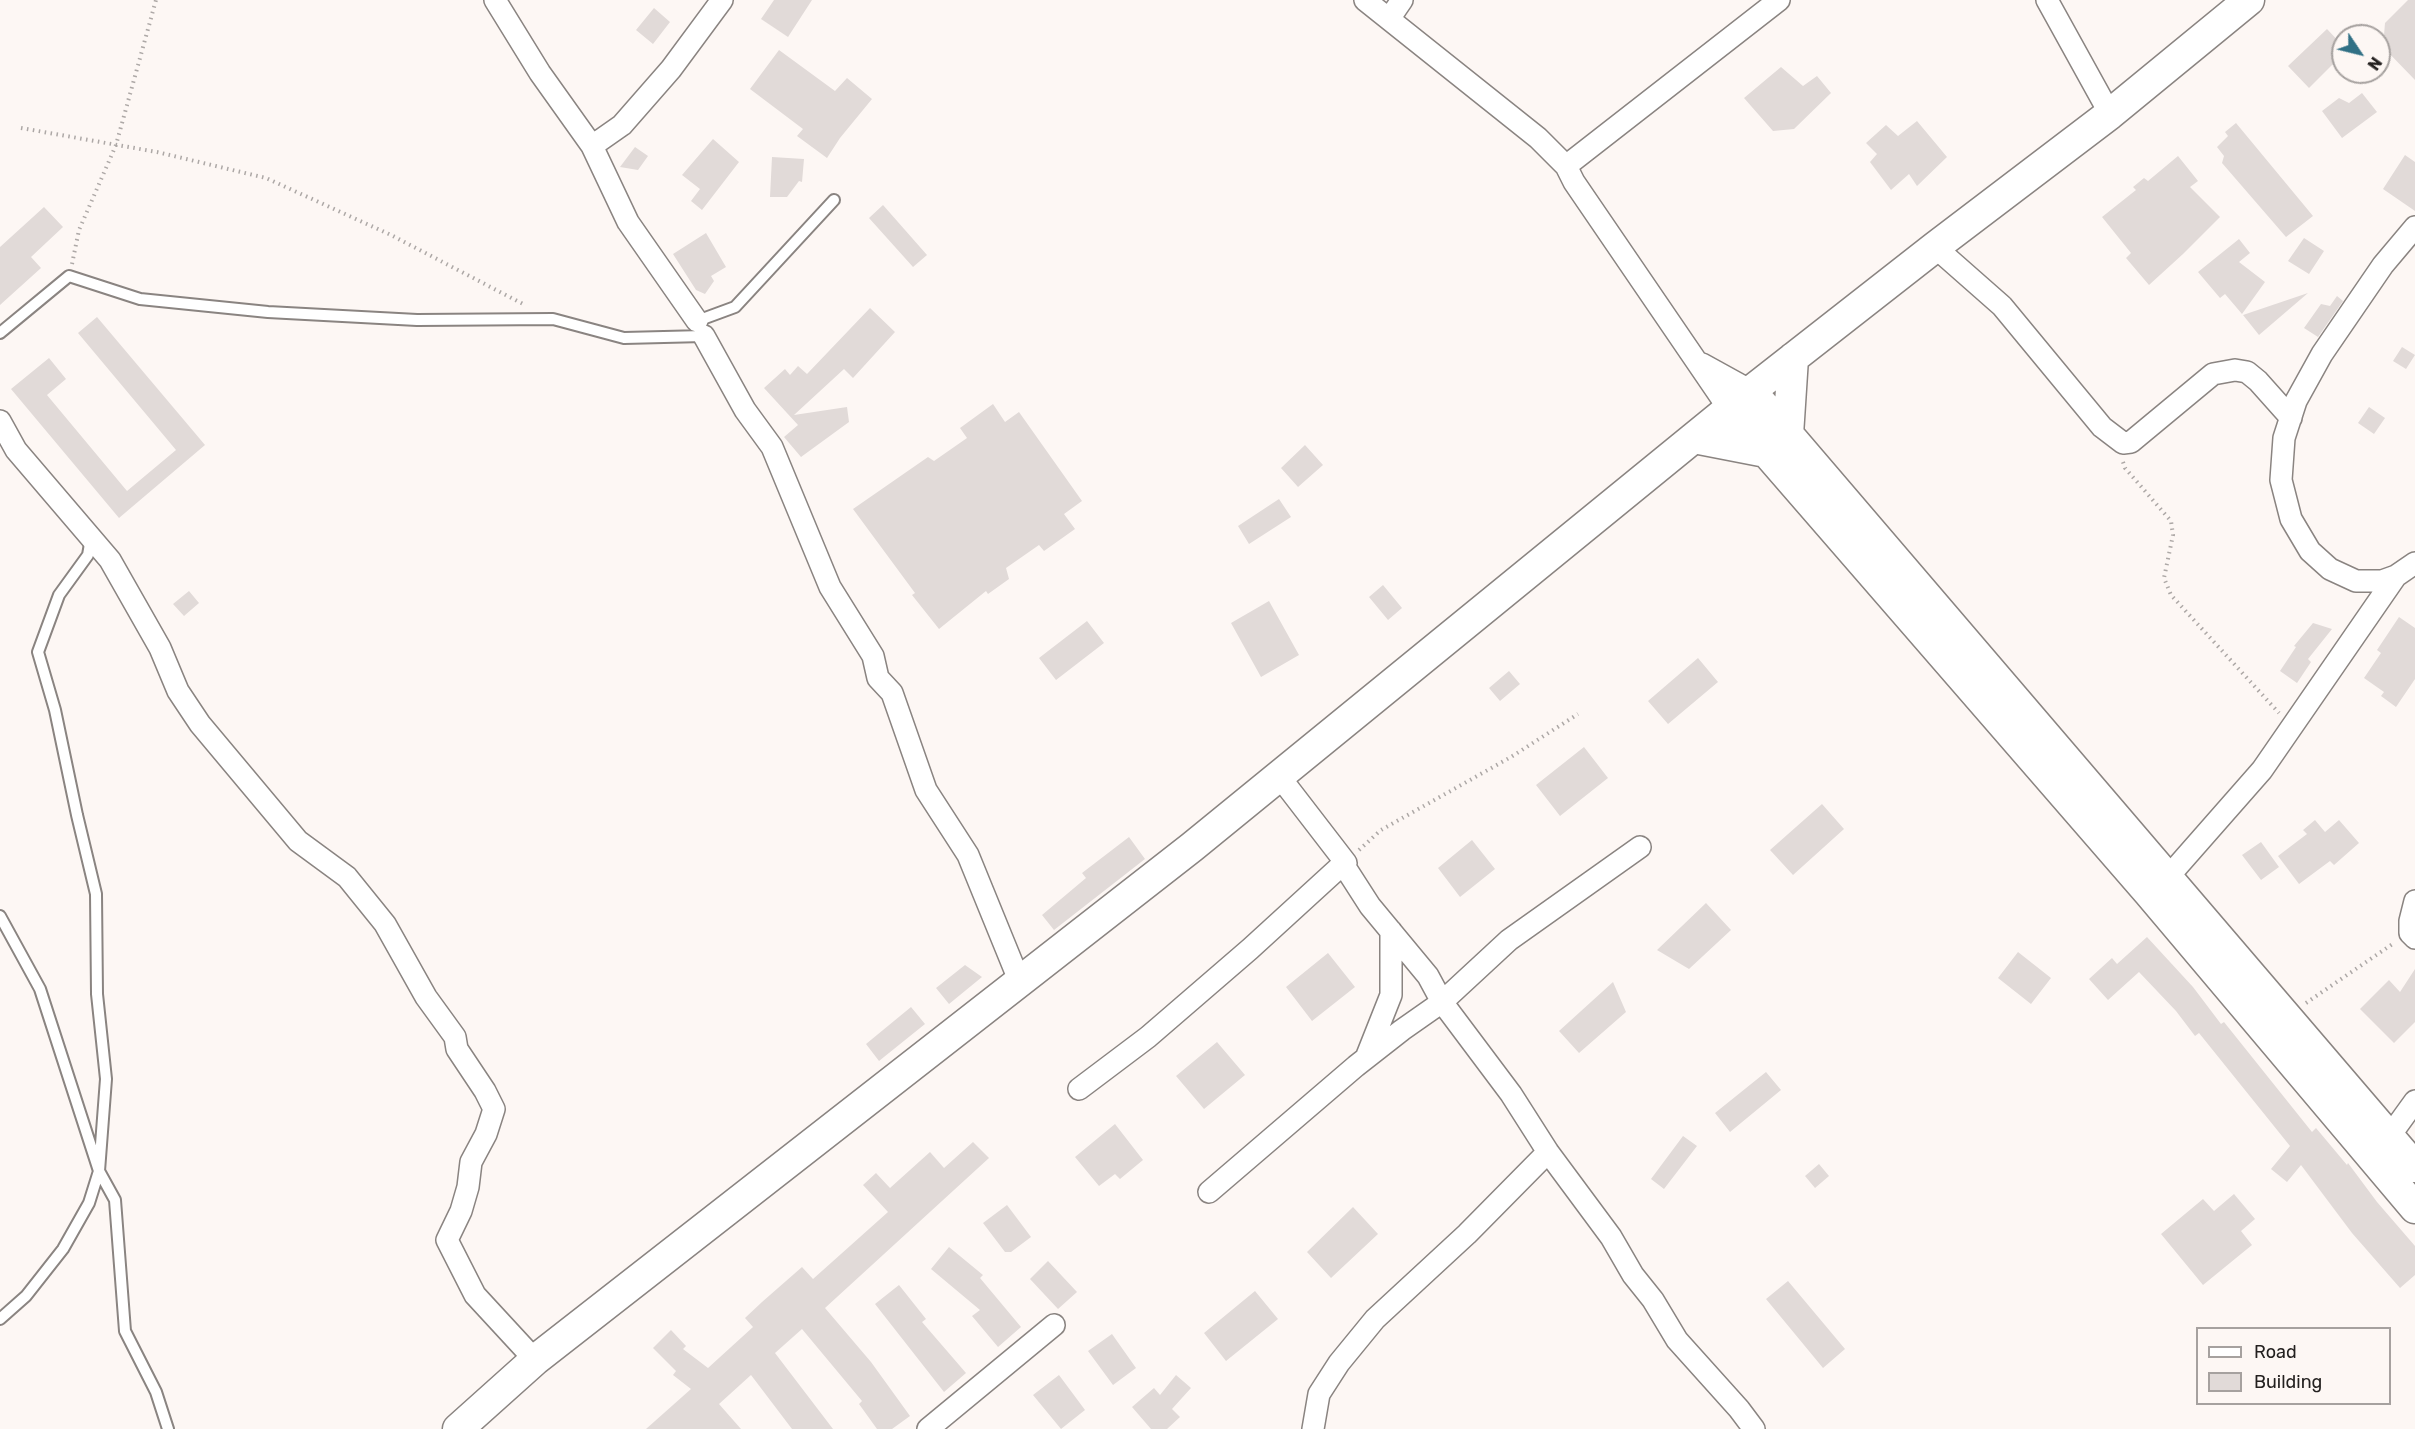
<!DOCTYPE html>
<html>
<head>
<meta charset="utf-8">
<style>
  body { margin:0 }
  #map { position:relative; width:2415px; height:1429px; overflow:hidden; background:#fdf7f4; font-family:Rubik,sans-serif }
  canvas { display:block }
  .legend { position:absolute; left:2196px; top:1327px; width:195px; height:78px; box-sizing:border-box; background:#fdf7f4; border:2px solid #a6a19f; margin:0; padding:8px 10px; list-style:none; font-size:18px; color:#242120 }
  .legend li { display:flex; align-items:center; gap:12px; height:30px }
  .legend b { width:30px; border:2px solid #a6a19f }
  .north { position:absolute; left:2331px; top:24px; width:60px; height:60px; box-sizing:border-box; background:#fdf7f4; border:2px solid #a6a19f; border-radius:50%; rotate:125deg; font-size:16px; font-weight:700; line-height:24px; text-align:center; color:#242120 }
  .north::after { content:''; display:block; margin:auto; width:21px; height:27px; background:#317085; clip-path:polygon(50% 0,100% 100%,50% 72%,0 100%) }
</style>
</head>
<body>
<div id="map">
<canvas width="2415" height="1429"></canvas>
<ul class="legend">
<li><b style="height:8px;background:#fff"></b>Road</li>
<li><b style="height:16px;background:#e1dad8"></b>Building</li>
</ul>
<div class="north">N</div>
</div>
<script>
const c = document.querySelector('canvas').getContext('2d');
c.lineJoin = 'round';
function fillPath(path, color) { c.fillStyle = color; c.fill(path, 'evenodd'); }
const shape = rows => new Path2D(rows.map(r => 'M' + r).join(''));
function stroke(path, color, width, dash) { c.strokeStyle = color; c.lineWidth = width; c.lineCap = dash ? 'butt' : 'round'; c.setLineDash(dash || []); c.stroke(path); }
fillPath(shape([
  [774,0,812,0,788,37,761,19],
  [2408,0,2415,0,2415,80,2383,47,2385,23],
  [654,8,670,22,653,44,636,30],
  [2327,29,2343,46,2343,54,2309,88,2288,66],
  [779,50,835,91,847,78,872,99,840,138,827,158,797,136,803,129,750,89],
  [1781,67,1803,86,1817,76,1831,93,1794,129,1773,131,1744,98],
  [2362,93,2377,112,2342,138,2322,111,2339,98,2349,103],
  [1917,121,1947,157,1917,186,1909,174,1891,190,1870,162,1877,154,1866,143,1886,125,1898,136],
  [2236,123,2313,216,2286,237,2222,163,2224,156,2217,147,2228,136,2225,132],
  [713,139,739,162,702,210,691,201,700,189,682,175],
  [635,147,648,156,638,170,620,167],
  [2405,155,2415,162,2415,211,2383,189],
  [2178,156,2198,181,2190,187,2220,217,2183,254,2149,285,2126,258,2131,253,2102,217,2136,190,2133,187,2144,178,2148,181],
  [772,157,804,159,802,182,799,181,787,197,770,197],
  [883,205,927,255,913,267,869,218],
  [44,207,63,227,31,257,41,268,0,305,0,247],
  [706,233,726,267,711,276,714,281,705,294,696,290,673,254],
  [2304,238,2324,251,2309,274,2288,261],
  [2239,239,2250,253,2239,262,2265,282,2242,314,2225,294,2220,298,2198,272],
  [2308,293,2259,335,2243,315],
  [2337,296,2343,301,2318,337,2304,328,2321,304,2330,306],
  [870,308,895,332,853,378,844,369,794,415,847,407,849,422,801,457,784,437,798,425,764,388,785,369,790,375,798,366,807,374],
  [97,317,205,445,119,518,11,389,49,358,66,379,47,395,127,491,176,450,78,333],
  [2402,347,2415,355,2406,369,2393,361],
  [993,404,1005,422,1019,412,1082,501,1064,514,1075,529,1044,551,1039,545,1006,568,1009,579,988,594,986,591,939,629,912,595,915,593,853,509,928,457,934,461,967,438,960,428],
  [2369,407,2385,418,2374,434,2358,423],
  [1305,445,1323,465,1298,487,1281,468],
  [1279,499,1291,517,1249,544,1238,526],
  [1383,585,1402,608,1388,620,1369,597],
  [189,591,199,603,184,616,173,604],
  [1269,601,1299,655,1261,677,1231,623],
  [2399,617,2415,628,2415,679,2396,707,2381,696,2384,692,2364,678,2381,653,2377,650],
  [1087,621,1104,643,1056,680,1039,658],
  [2313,623,2332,629,2308,659,2311,662,2297,683,2280,671,2296,647,2294,646],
  [1698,658,1718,682,1668,724,1648,701],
  [1509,671,1520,684,1500,701,1489,688],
  [1584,747,1608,778,1560,816,1536,785],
  [1822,804,1844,829,1793,875,1770,850],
  [2315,820,2325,832,2339,820,2359,843,2334,865,2330,861,2299,884,2278,856,2307,834,2303,830],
  [1129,837,1145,859,1054,930,1042,915,1086,878,1082,873],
  [1472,840,1495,869,1460,897,1438,868],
  [2261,842,2279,867,2261,880,2242,855],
  [1706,903,1731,930,1689,969,1657,950],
  [2147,937,2193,987,2221,1024,2224,1022,2312,1132,2316,1128,2347,1165,2348,1163,2377,1202,2415,1246,2415,1275,2400,1288,2352,1233,2301,1165,2287,1182,2271,1169,2290,1146,2199,1033,2195,1036,2176,1011,2139,972,2108,1000,2089,979,2112,958,2117,964],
  [2018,952,2051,978,2031,1004,1998,978],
  [1328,953,1355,987,1312,1021,1286,987],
  [965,965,982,977,949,1004,936,988],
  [2415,969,2415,1022,2394,1043,2360,1009,2389,980,2400,992],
  [1613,982,1626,1012,1579,1053,1559,1031],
  [911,1007,925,1024,879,1061,866,1044],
  [1217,1042,1245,1075,1204,1109,1176,1076],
  [1766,1072,1781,1090,1730,1132,1715,1113],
  [1115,1124,1143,1160,1120,1179,1115,1174,1099,1186,1075,1157],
  [1683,1136,1697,1146,1664,1189,1651,1179],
  [973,1142,989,1158,825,1308,871,1362,910,1416,892,1429,877,1429,859,1404,862,1401,802,1329,775,1353,833,1429,792,1429,751,1375,719,1404,741,1429,646,1429,691,1389,673,1375,676,1371,653,1348,671,1330,686,1346,683,1349,708,1368,753,1327,745,1318,762,1302,802,1267,813,1279,888,1212,863,1185,876,1173,890,1188,930,1152,944,1168],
  [1819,1164,1829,1176,1815,1188,1805,1176],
  [2234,1194,2255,1219,2241,1231,2252,1245,2203,1285,2161,1234,2203,1199,2214,1211],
  [1007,1205,1031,1237,1011,1252,1005,1252,983,1223],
  [1353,1207,1378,1234,1331,1278,1307,1252],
  [949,1247,983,1275,980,1278,1021,1327,998,1347,972,1316,980,1310,931,1269],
  [1048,1261,1077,1292,1058,1309,1030,1279],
  [1788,1281,1845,1349,1823,1368,1766,1299],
  [899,1285,926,1319,922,1322,966,1373,944,1392,875,1304],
  [1255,1291,1278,1319,1226,1361,1204,1333],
  [1112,1334,1136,1368,1113,1385,1088,1351],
  [1059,1375,1085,1410,1061,1429,1033,1395],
  [1176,1375,1191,1388,1172,1409,1180,1417,1167,1429,1151,1429,1132,1407,1154,1388,1160,1395]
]), '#e1dad8');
const lane = shape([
  [0,333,69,276,140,299,268,312,417,320,553,319,624,338,704,336,697,321,735,307,834,200],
  [0,916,40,989,99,1171,115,1200,125,1331,156,1392,168,1429],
  [0,1319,26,1296,63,1249,89,1203,99,1171,106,1079,97,994,96,894,77,815,55,710,38,652,59,595,88,555,91,538]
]);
const street = shape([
  [495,0,540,73,592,146,622,125,671,69,722,0],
  [1365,0,1538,138,1566,166,1574,182,1729,409],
  [2047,0,2110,114],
  [1389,19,1402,0],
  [592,146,628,222,697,321],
  [1566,166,1779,0],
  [2415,227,2383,265,2322,354,2296,401,2284,438,2281,480,2291,519,2310,551,2330,569,2356,581,2382,581,2396,576,2415,563],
  [1935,247,2002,306,2102,427,2123,443,2131,442,2213,374,2235,370,2247,372,2258,381,2291,418],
  [704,336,745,410,772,447,830,587,873,656,878,678,892,693,926,790,968,855,1019,980],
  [1702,364,1751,391],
  [0,421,16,450,110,560,160,648,178,691,200,724,298,841,347,877,385,924,426,997,455,1037,457,1049,485,1091,494,1109,486,1134,471,1162,468,1187,461,1211,447,1240,475,1295,535,1360],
  [1279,776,1346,863,1343,864,1370,906,1428,976,1442,1002,1511,1094,1548,1152,1611,1237,1633,1275,1653,1300,1677,1340,1739,1409,1754,1429],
  [2168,877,2262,770,2396,576],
  [2415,901,2410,921,2410,933,2415,938],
  [1366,1058,1391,995,1391,931],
  [1079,1089,1148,1037,1250,949,1343,864],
  [2389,1137,2415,1101],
  [1209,1192,1356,1066,1402,1030,1442,1002,1509,940,1640,847],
  [928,1429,1054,1325],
  [1313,1429,1319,1394,1339,1363,1375,1319,1467,1234,1548,1152]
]);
const secondary = shape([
  [1751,391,2415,1167],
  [1729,409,2149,893,2415,1208],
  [1788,435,1793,358],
  [1694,438,1766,452],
  [458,1429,535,1360,1192,847,1751,391,1935,247,2110,114,2249,0]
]);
stroke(lane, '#8a8481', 14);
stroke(street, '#8a8481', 24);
stroke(secondary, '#8a8481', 33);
stroke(shape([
  [21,128,157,152,266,178,391,235,523,304],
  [72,264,79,230,116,145,156,0],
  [2123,462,2125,468,2171,521,2173,535,2164,578,2171,595,2279,713],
  [1359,850,1381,830,1511,757,1578,714],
  [2306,1003,2394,943]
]), '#ada8a6', 4, [1.5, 4.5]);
stroke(lane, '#fff', 10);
stroke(street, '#fff', 21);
stroke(secondary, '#fff', 30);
</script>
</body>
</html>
